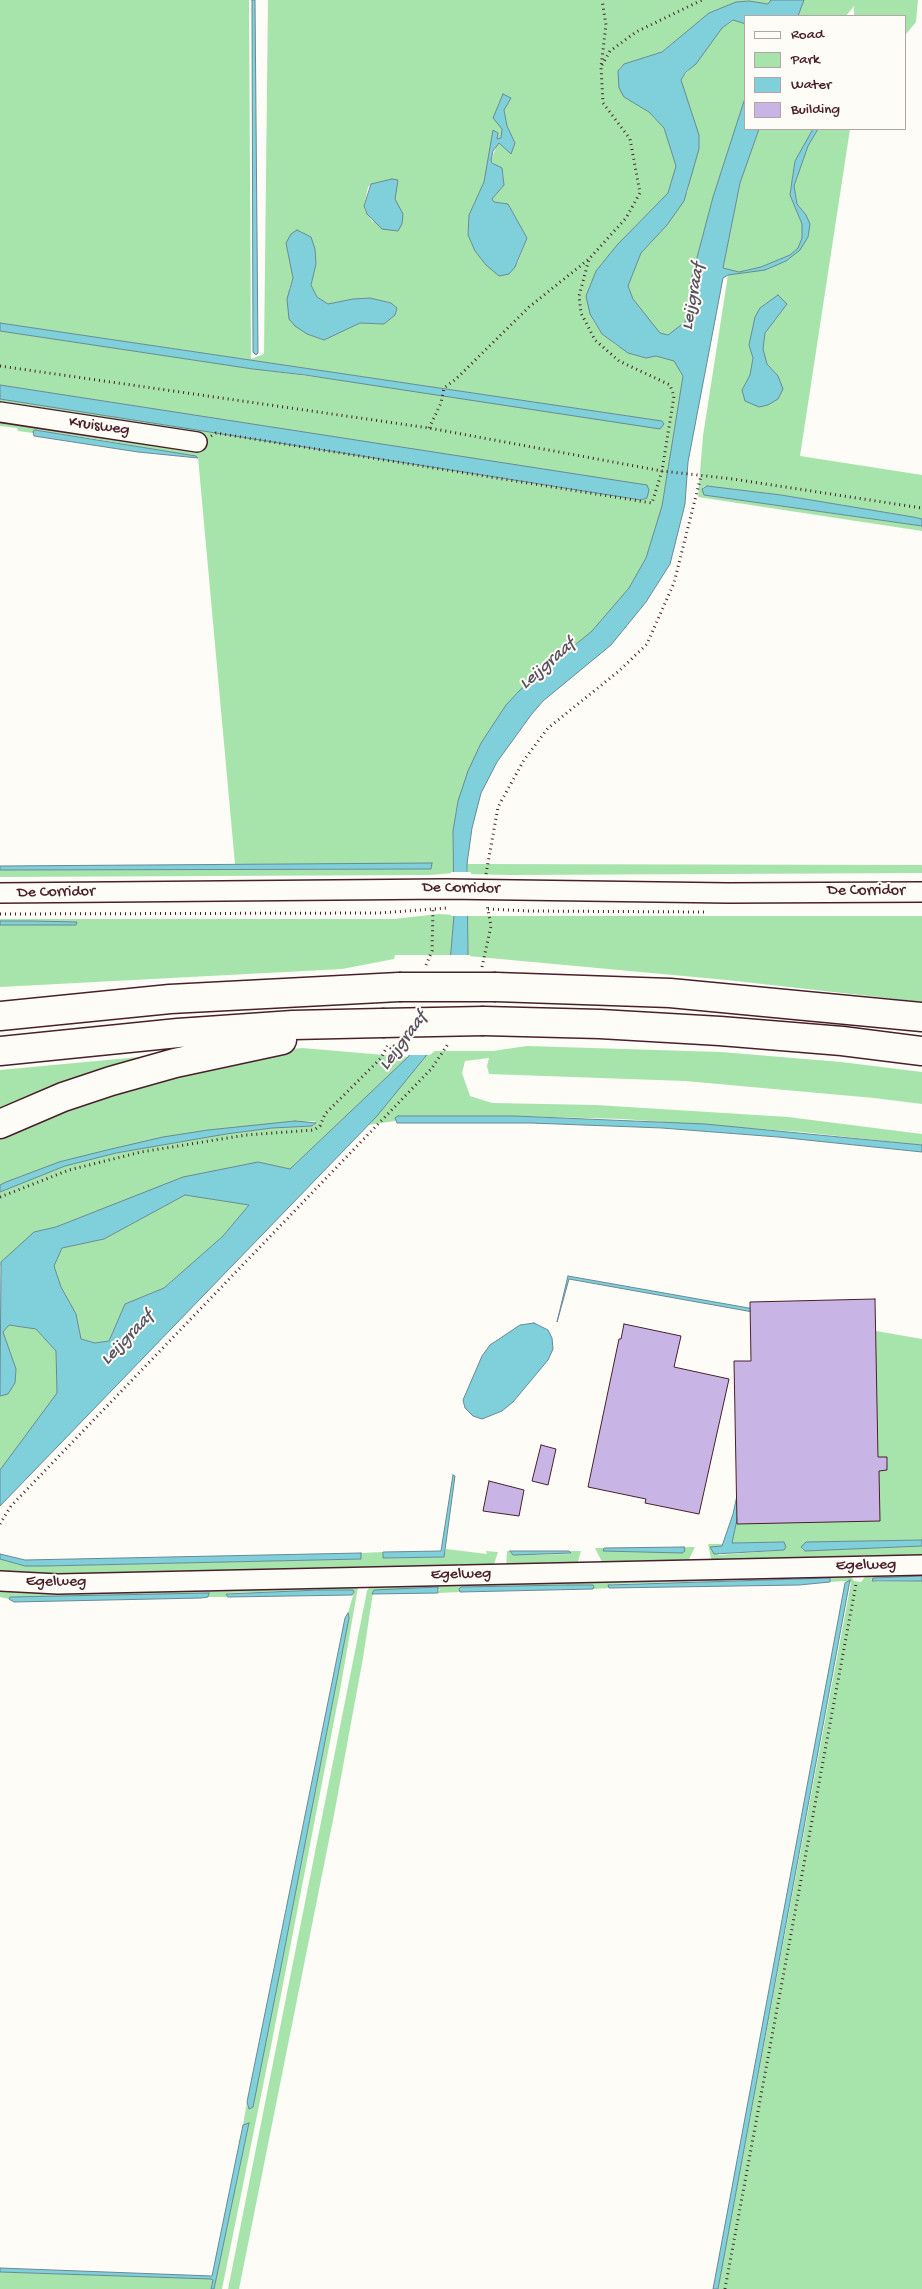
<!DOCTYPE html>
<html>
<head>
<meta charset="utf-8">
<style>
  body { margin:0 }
  #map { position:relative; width:922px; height:2289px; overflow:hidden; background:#fdfcf7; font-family:"Gochi Hand",sans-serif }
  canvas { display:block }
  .legend { position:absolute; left:744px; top:15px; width:162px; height:115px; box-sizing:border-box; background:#fdfcf7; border:1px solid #b5a4a5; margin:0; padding:6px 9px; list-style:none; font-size:15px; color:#4a1f2b }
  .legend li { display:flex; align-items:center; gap:10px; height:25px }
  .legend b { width:25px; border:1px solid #b5a4a5 }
</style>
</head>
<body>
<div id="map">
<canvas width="922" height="2289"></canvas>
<ul class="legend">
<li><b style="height:6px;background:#fdfcf7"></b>Road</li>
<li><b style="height:14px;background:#a6e4ab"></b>Park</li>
<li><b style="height:14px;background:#7fd0da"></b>Water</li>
<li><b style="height:14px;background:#c9b5e5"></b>Building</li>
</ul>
</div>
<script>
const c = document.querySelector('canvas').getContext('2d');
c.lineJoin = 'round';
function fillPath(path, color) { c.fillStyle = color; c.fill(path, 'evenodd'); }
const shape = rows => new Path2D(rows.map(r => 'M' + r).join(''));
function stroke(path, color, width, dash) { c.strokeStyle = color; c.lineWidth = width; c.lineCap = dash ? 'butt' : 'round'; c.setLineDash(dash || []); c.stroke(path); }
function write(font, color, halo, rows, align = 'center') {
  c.font = font + ' "Gochi Hand",sans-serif'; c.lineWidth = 4; c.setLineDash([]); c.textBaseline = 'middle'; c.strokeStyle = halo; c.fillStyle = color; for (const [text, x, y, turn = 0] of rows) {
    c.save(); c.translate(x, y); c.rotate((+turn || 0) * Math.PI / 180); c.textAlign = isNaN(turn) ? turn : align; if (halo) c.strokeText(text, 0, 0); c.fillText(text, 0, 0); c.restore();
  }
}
fillPath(shape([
  [0,0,249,0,251,359,264,354,268,0,771,0,769,4,749,1,737,2,709,13,662,52,624,64,618,71,624,97,649,112,664,128,676,166,668,193,617,245,596,271,586,296,593,320,602,334,616,345,646,358,656,356,674,361,683,376,662,506,646,558,629,588,592,631,520,690,506,705,481,743,458,801,453,831,453,873,430,875,0,877,0,870,431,869,432,864,235,864,198,457,95,439,36,430,33,433,18,431,17,428,0,426,0,399,641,500,647,498,647,486,0,385,0,331,253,369,662,421,0,323],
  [510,98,504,109,507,126,515,143,505,147,498,143,491,160,503,174,504,185,492,199,494,202,508,204,527,238,518,262,509,274,486,265,475,251,468,235,469,215,484,182,493,130,498,133,497,140,501,138,502,129,495,115,499,102],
  [384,183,395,194,395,199,373,222,365,211,364,206,368,187,371,184],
  [286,243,316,264,311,285,317,297,328,304,353,299,370,298,391,303,397,308,395,315,384,324,360,323,323,340,307,334,289,289,293,278],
  [804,0,918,0,916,22,906,34,906,16,854,16,854,6,846,16,798,16],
  [734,20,746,24,746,95,713,197,690,284,691,296,685,322,668,335,660,333,653,327,633,299,628,286,641,253,667,225,688,191,689,180,681,80,722,28],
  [759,129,813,129,795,161,790,195,802,224,802,238,798,248,790,255,761,267,739,272,730,271,723,268,740,183],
  [818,129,850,129,800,456,922,475,922,519,781,495,707,486,703,487,703,492,704,495,922,526,922,531,698,497,703,436,728,275,786,261,808,237,806,215,797,204,794,186,808,146],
  [778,295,787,304,765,333,763,349,767,364,778,376,742,390,750,375,753,358,749,345,760,308],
  [467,864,922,865,922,873,510,875,468,874],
  [439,914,454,915,451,955,395,955,394,959,342,969,0,987,0,925,76,925,76,922,0,921,0,919,394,919],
  [468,916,922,916,922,1002,727,980,468,956],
  [527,1046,721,1052,841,1062,922,1072,922,1104,874,1098,685,1081,489,1074,487,1066,489,1058,465,1061,462,1073,470,1096,492,1103,596,1105,788,1117,922,1134,922,1145,801,1132,623,1119,514,1116,398,1116,395,1121,368,1125,430,1051,493,1051],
  [302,1048,408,1057,290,1169,258,1162,118,1203,56,1227,35,1232,0,1266,0,1192,65,1166,116,1153,226,1134,272,1128,312,1126,314,1126,315,1121,208,1130,59,1162,0,1185,0,1130,14,1123,248,1054],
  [182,1053,0,1117,0,1070],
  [185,1195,249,1205,223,1236,164,1288,125,1304,109,1341,95,1343,81,1339,76,1314,61,1287,54,1266,62,1248,104,1239],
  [779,1314,922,1339,922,1540,806,1542,802,1550,922,1546,922,1560,712,1563,708,1544,723,1544,722,1546,710,1547,712,1551,719,1555,784,1550,784,1542,732,1543],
  [9,1325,36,1329,56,1351,57,1393,0,1470,0,1396,8,1394,15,1383,16,1369,3,1332],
  [684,1547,695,1547,686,1566,605,1568,595,1548,604,1548,603,1551,685,1551],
  [446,1549,487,1554,486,1551,498,1552,492,1570,60,1580,0,1574,0,1559,25,1566,45,1566,361,1559,361,1553,383,1552,383,1558,443,1557],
  [507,1551,510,1551,513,1555,569,1554,571,1553,569,1551,581,1551,576,1568,506,1570],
  [922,1569,922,1576,871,1579,872,1581,878,1582,922,1581,922,2289,718,2289,851,1583,846,1581,830,1582,828,1578,611,1584,609,1588,593,1589,593,1585,568,1585,461,1587,459,1589,460,1592,438,1593,440,1589,373,1592,363,1658,334,1815,239,2289,228,2289,367,1591,369,1588,378,1582,848,1571,854,1581,861,1582,870,1570],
  [353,1582,358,1587,340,1690,272,2041,222,2289,214,2289,249,2124,243,2125,247,2102,248,2108,281,1967,349,1618,348,1613,354,1592,352,1590,319,1590,227,1593,228,1597,208,1597,209,1593,11,1597,9,1599,0,1597,0,1587],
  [0,2272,211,2279,213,2280,211,2289,0,2289]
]), '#a6e4ab');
const water = shape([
  [252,0,255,0,258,353,256,355,253,352,252,0],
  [771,0,804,0,798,16,746,16,746,24,733,20,722,28,696,64,686,72,681,80,699,135,699,149,684,201,667,225,641,253,628,286,633,299,660,333,668,335,685,322,691,296,690,284,713,197,746,95,746,129,759,129,740,183,723,268,739,272,761,267,790,255,798,248,802,238,802,224,790,195,792,181,795,161,813,129,818,129,808,146,794,186,797,204,806,215,810,224,808,237,800,250,786,261,765,270,728,275,723,278,688,462,685,504,670,564,646,602,611,645,543,701,531,715,497,762,481,793,472,828,467,864,468,956,430,1051,377,1116,0,1506,0,1470,57,1393,56,1351,36,1329,9,1325,3,1332,16,1369,15,1383,8,1394,0,1396,1,1262,34,1232,56,1227,183,1177,258,1162,290,1169,408,1057,438,1011,448,978,451,951,454,915,453,831,458,801,468,771,481,743,506,705,520,690,592,631,629,588,646,558,662,506,683,376,674,361,656,356,646,358,628,353,602,334,590,314,586,296,596,271,617,245,668,193,676,166,664,128,649,112,624,97,619,88,618,71,624,64,662,52,709,13,736,2,749,1,768,4,771,0],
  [185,1195,249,1205,223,1236,164,1288,125,1304,109,1341,95,1343,81,1339,76,1314,61,1287,54,1266,62,1248,104,1239,185,1195],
  [503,94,511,98,504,110,507,126,515,143,511,154,499,143,493,151,491,160,492,163,502,168,504,185,492,199,494,202,508,204,527,238,515,267,509,274,499,276,486,265,475,251,468,235,469,215,484,182,493,130,498,133,497,139,501,138,502,129,493,118,503,94],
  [392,179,398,180,395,199,403,214,402,224,398,231,382,229,367,214,364,206,371,184,392,179],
  [297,230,311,237,315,249,316,264,311,285,317,297,328,304,353,299,370,298,391,303,397,308,395,315,384,324,360,323,324,340,307,334,295,326,289,319,287,299,293,278,286,243,291,234,297,230],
  [778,295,787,304,765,333,763,349,767,364,778,376,783,389,778,399,768,405,759,407,745,401,742,390,750,375,753,358,749,345,755,317,760,308,778,295],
  [0,323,662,421,664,424,660,429,305,375,253,369,0,331,0,323],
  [0,385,634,483,647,485,649,490,647,498,641,500,0,399,0,385],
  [35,430,196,456,198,458,138,452,34,436,33,431,35,430],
  [707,486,781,495,913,517,922,519,922,526,704,495,702,489,707,486],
  [432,863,431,869,0,870,0,866,432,863],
  [0,921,32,921,77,922,76,925,0,925,0,921],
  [398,1116,514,1116,705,1124,922,1145,922,1152,778,1137,662,1128,531,1123,397,1123,395,1118,398,1116],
  [295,1121,316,1123,312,1126,272,1128,226,1134,116,1153,65,1166,0,1192,0,1185,6,1182,59,1162,107,1150,163,1137,208,1130,295,1121],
  [568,1276,777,1313,775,1316,569,1279,557,1322,568,1276],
  [534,1323,548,1330,552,1338,553,1349,548,1360,513,1402,502,1411,482,1419,473,1416,465,1408,463,1400,482,1356,490,1345,520,1325,534,1323],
  [772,1332,776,1335,732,1543,784,1542,786,1547,784,1550,714,1554,710,1547,722,1546,733,1514,772,1332],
  [453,1475,455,1476,444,1557,383,1558,383,1552,441,1551,453,1475],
  [922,1540,922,1546,805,1551,801,1547,806,1542,922,1540],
  [684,1547,685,1551,682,1553,603,1551,604,1548,684,1547],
  [510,1551,569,1551,571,1553,513,1555,510,1551],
  [361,1553,361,1559,45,1566,25,1566,0,1559,0,1554,25,1560,361,1553],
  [922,1576,922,1581,872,1581,873,1578,922,1576],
  [830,1578,830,1582,799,1585,609,1588,608,1585,830,1578],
  [850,1580,718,2289,713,2289,845,1583,850,1580],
  [568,1585,593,1585,594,1587,593,1589,460,1592,459,1589,461,1587,568,1585],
  [438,1587,438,1593,372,1594,374,1590,438,1587],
  [319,1590,353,1590,354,1592,352,1595,228,1597,226,1594,319,1590],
  [209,1593,208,1597,201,1598,14,1602,9,1599,10,1597,209,1593],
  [348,1613,349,1618,281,1967,253,2107,249,2109,247,2102,345,1618,348,1613],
  [249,2123,214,2289,211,2289,213,2280,211,2279,0,2272,0,2268,212,2276,243,2125,249,2123]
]);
fillPath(water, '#7fd0da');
stroke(water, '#6a8994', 1);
fillPath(shape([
  [451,872,471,872,471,916,451,916],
  [448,955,470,955,460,1013,444,1043,430,1055,406,1055,428,1025,440,1002]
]), '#fdfcf7');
const building = shape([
  [875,1299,878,1457,887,1457,887,1470,879,1471,880,1521,737,1524,734,1361,751,1361,750,1302,875,1299],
  [624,1324,681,1336,674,1367,729,1379,699,1514,645,1503,646,1499,588,1487,619,1339,621,1339,624,1324],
  [541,1445,556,1449,548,1485,532,1481,541,1445],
  [489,1481,524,1490,519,1516,483,1511,489,1481]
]);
fillPath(building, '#c9b5e5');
stroke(building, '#4a1f2b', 1);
const minor = shape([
  [0,412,197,442],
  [0,893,446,889,728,893,922,892],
  [0,1581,58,1584,922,1565]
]);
const motorway = shape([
  [496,987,670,993,922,1017],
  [0,1016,170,999,399,987],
  [484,1021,600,1024,720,1031,842,1041,922,1051],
  [0,1051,178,1033,293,1025,382,1023],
  [0,1124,63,1097,111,1081,175,1063,282,1040]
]);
stroke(minor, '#4a1f2b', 22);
stroke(motorway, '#4a1f2b', 31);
stroke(shape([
  [602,65,610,51,636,32,702,0],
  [0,366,429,428,662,471,733,479,922,508],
  [429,428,441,403,444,388,456,379,529,307,589,259,626,218,640,193,630,139,603,103,601,67,606,25,602,0],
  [211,436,216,433,652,503,662,471,674,396,670,385,619,361,595,340,581,313,579,296,589,259],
  [486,874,498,807,524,760,548,728,619,671,647,644,674,583,701,476],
  [488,909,527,911,704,912],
  [0,914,379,913,447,908],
  [426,965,432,951,433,909],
  [482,967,491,926,487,905],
  [0,1197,69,1170,141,1152,246,1135,314,1130,320,1126,325,1114,381,1058,389,1043],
  [0,1524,11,1506,432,1068,448,1044],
  [725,2289,856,1584]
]), '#4a1f2b', 3, [1, 4]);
stroke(minor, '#fdfcf7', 19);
stroke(motorway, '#fdfcf7', 28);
const motorwayBridge = shape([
  [399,987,496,987],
  [382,1023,484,1021]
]);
stroke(motorwayBridge, '#4a1f2b', 31, []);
stroke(motorwayBridge, '#fdfcf7', 28);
write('16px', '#4a1f2b', '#fdfcf7', [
  ["Kruisweg",99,427,8],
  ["De Corridor",461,889,1],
  ["De Corridor",866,892],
  ["De Corridor",56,893,-1],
  ["Egelweg",866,1566,-1],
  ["Egelweg",461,1575,-1],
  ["Egelweg",56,1583]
]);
write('italic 18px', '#5a5460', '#fdfcf7', [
  ["Leijgraaf",694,297,-80],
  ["Leijgraaf",548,665,-41],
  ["Leijgraaf",404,1042,-53],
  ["Leijgraaf",128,1339,-46]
]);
</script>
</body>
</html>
